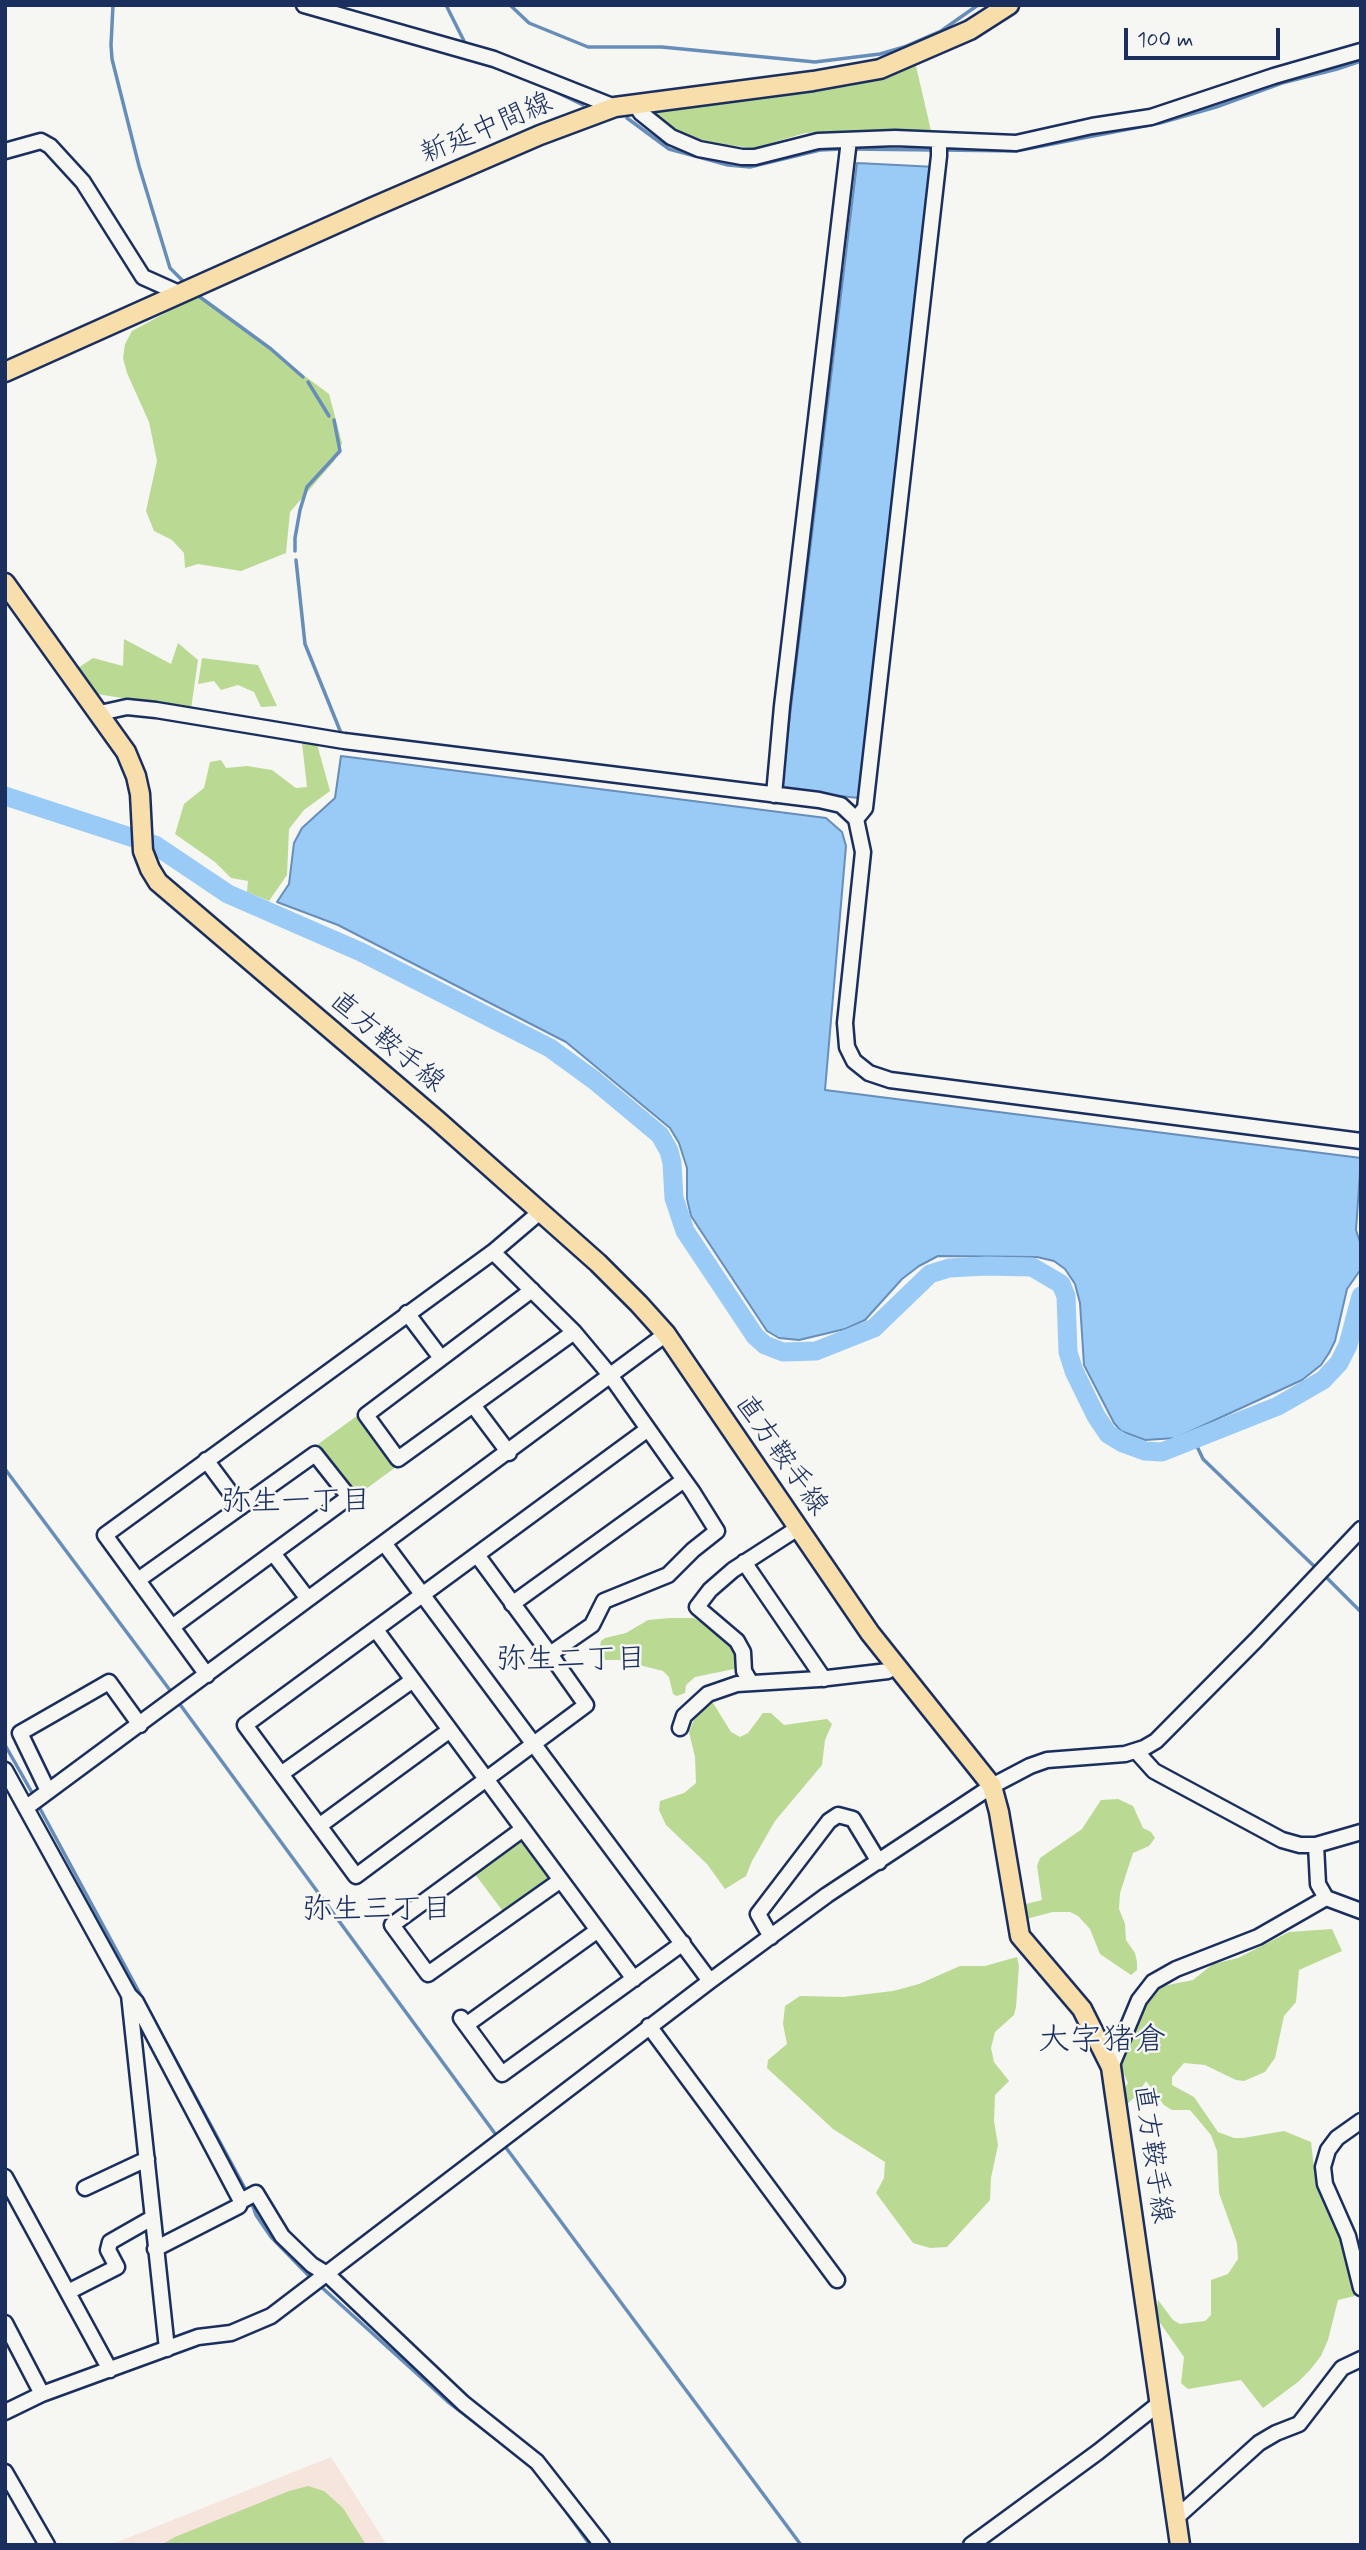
<!DOCTYPE html>
<html>
<head>
<meta charset="utf-8">
<style>
  body { margin:0 }
  #map { position:relative; width:1366px; height:2550px; overflow:hidden; background:#f6f6f2; font-family:Mynerve,sans-serif }
  canvas { display:block }
  .frame { position:absolute; inset:0; border:7px solid #1b2f5e; pointer-events:none }
  .scale { position:absolute; left:1124px; top:28px; width:156px; height:32px; box-sizing:border-box; border:4px solid #1b2f5e; border-top:0; padding-left:9px; font-size:21px; line-height:24px; white-space:nowrap; color:#1b2f5e; -webkit-text-stroke:5px #f6f6f2; paint-order:stroke }
</style>
</head>
<body>
<div id="map">
<canvas width="1366" height="2550"></canvas>
<div class="frame"></div>
<div class="scale">100 m</div>
</div>
<script>
const c = document.querySelector('canvas').getContext('2d');
c.lineJoin = 'round';
function fillPath(path, color) { c.fillStyle = color; c.fill(path, 'evenodd'); }
const shape = rows => new Path2D(rows.map(r => 'M' + r).join(''));
function stroke(path, color, width, dash) { c.strokeStyle = color; c.lineWidth = width; c.lineCap = dash ? 'butt' : 'round'; c.setLineDash(dash || []); c.stroke(path); }
function write(font, color, halo, rows, align = 'center') {
  c.font = font + ' Mynerve,"Klee One",sans-serif'; c.lineWidth = 5; c.setLineDash([]); c.textBaseline = 'middle'; c.strokeStyle = halo; c.fillStyle = color; for (const [text, x, y, turn = 0] of rows) {
    c.save(); c.translate(x, y); c.rotate((+turn || 0) * Math.PI / 180); c.textAlign = isNaN(turn) ? turn : align; if (halo) c.strokeText(text, 0, 0); c.fillText(text, 0, 0); c.restore();
  }
}
fillPath(shape([
  [331,2457,387,2545,110,2545]
]), '#f6e5dc');
fillPath(shape([
  [916,66,932,135,909,132,805,133,755,148,708,143,677,130,655,117,652,110,851,86],
  [197,296,329,394,342,443,335,460,290,512,286,553,241,571,198,564,185,568,184,553,172,540,154,531,146,511,157,461,149,422,127,373,123,358,125,344,132,331],
  [124,639,171,664,178,643,198,660,191,709,97,694,78,668,93,658,123,666],
  [202,658,258,665,277,706,261,707,254,692,238,685,221,690,214,681,198,684],
  [302,743,317,744,330,791,304,810,289,829,287,875,269,901,247,892,248,881,231,878,215,862,175,834,184,804,204,788,210,762,221,760,226,768,247,766,272,770,296,788,307,787],
  [358,1415,396,1467,355,1497,317,1445],
  [670,1618,694,1618,738,1646,737,1667,734,1669,695,1677,686,1685,685,1693,677,1696,673,1694,669,1677,663,1671,619,1660,606,1660,598,1656,601,1641,605,1638,626,1633,648,1620],
  [710,1698,731,1732,740,1737,748,1733,763,1713,771,1713,784,1725,827,1719,832,1724,825,1740,822,1765,775,1821,752,1861,746,1876,725,1889,707,1864,666,1825,659,1810,660,1801,684,1793,696,1783,695,1757,689,1732,698,1709],
  [1118,1799,1133,1806,1143,1828,1151,1832,1155,1838,1149,1846,1133,1853,1120,1893,1119,1909,1125,1924,1126,1940,1135,1953,1137,1962,1137,1970,1131,1975,1100,1954,1090,1929,1078,1916,1070,1912,1053,1912,1022,1920,1018,1906,1042,1900,1037,1866,1040,1858,1082,1829,1101,1800],
  [522,1838,553,1879,505,1914,474,1873],
  [1332,1929,1342,1951,1299,1970,1296,2002,1284,2016,1275,2058,1265,2072,1244,2081,1236,2080,1205,2065,1184,2063,1172,2077,1172,2085,1194,2097,1218,2132,1234,2138,1243,2138,1284,2131,1311,2142,1315,2177,1343,2247,1355,2296,1338,2300,1328,2340,1321,2356,1310,2370,1298,2382,1263,2408,1241,2380,1188,2389,1181,2383,1184,2357,1156,2317,1158,2300,1173,2320,1180,2324,1205,2321,1211,2315,1211,2280,1228,2274,1238,2259,1237,2243,1219,2193,1217,2151,1211,2135,1190,2110,1172,2110,1164,2105,1146,2081,1137,2095,1123,2108,1122,2093,1128,2083,1120,2066,1151,1993,1158,1987,1193,1980,1213,1964,1238,1958,1289,1932],
  [1017,1957,1019,1966,1016,2007,1014,2015,995,2032,991,2048,994,2062,1009,2081,995,2095,994,2121,998,2145,991,2178,990,2200,947,2247,930,2248,913,2243,876,2193,884,2178,885,2162,833,2129,767,2068,768,2060,787,2044,783,2024,785,2006,800,1996,843,1997,893,1991,919,1984,960,1966,985,1966],
  [308,2486,324,2491,343,2508,366,2545,161,2545,175,2537,289,2491]
]), '#bada93');
const water = shape([
  [857,163,936,167,859,798,781,790,857,163],
  [341,756,826,818,842,832,846,846,825,1090,1361,1158,1356,1230,1361,1245,1361,1269,1347,1289,1335,1341,1329,1353,1321,1365,1302,1380,1176,1438,1145,1440,1121,1431,1114,1423,1084,1365,1080,1303,1075,1284,1065,1269,1054,1261,1037,1257,938,1256,919,1266,902,1279,865,1320,845,1329,799,1340,779,1338,767,1331,691,1216,687,1199,687,1168,679,1143,670,1128,566,1042,338,925,277,902,289,884,294,843,302,828,335,798,341,756]
]);
fillPath(water, '#9acbf6');
stroke(water, '#678db9', 2);
stroke(shape([
  [113,5,111,45,112,59,139,166,170,268,184,282],
  [446,5,466,45],
  [510,5,529,23,588,47,662,47,815,62,880,54,904,47,941,31,978,5],
  [478,62,498,68],
  [544,86,583,105],
  [627,118,669,149,728,165,750,167,820,150,843,149],
  [851,149,934,150],
  [941,150,1016,151,1160,123,1216,107,1282,83,1337,69,1361,61],
  [200,297,271,349,303,377],
  [308,382,329,416],
  [295,551,295,538,300,510,307,487,340,451,334,420],
  [296,560,305,644,341,733],
  [1194,1440,1203,1459,1317,1569],
  [5,1469,172,1693],
  [1323,1574,1361,1612],
  [176,1699,499,2139],
  [5,1745,34,1796],
  [37,1803,248,2194],
  [504,2145,801,2545],
  [251,2201,256,2215,271,2237,312,2279],
  [318,2284,447,2401,522,2459],
  [563,2507,590,2545]
]), '#678db9', 3.5);
stroke(shape([
  [5,796,155,845,228,894,361,952,550,1048,594,1080,660,1135,669,1151,672,1163,674,1198,685,1231,755,1336,765,1345,783,1352,816,1351,874,1328,930,1274,949,1268,986,1266,1032,1267,1061,1284,1066,1296,1068,1352,1074,1371,1096,1416,1108,1434,1123,1443,1145,1451,1162,1452,1278,1406,1323,1380,1339,1363,1348,1345,1361,1296]
]), '#9acbf6', 19);
const minor = shape([
  [304,5,494,59,615,107],
  [635,104,641,113,671,137,699,149,742,157,755,157,818,141,895,138,1016,143,1092,126,1151,117,1274,76,1361,51],
  [5,151,41,141,50,146,83,182,143,277,181,294],
  [100,713,127,707,156,710,344,741,819,800,841,805,856,819,863,852,845,1023,847,1047,854,1061,869,1073,890,1080,1361,1141],
  [774,795,782,706,849,140],
  [856,819,865,808,939,156,939,141],
  [493,1252,574,1332,610,1375,648,1429,684,1480,692,1491,717,1531,693,1550,668,1575,604,1601,592,1625,550,1654,586,1705,356,1876,245,1725,648,1429],
  [532,1290,366,1415,398,1459,574,1332],
  [407,1313,441,1358],
  [473,1405,509,1453],
  [206,1460,241,1507],
  [384,1543,710,1981],
  [273,1553,308,1599],
  [477,1555,550,1654],
  [744,1562,824,1679],
  [138,1580,315,1454,349,1497,172,1627],
  [512,1604,684,1480],
  [376,1630,634,1979],
  [207,1675,105,1535,493,1252,540,1212],
  [751,1683,744,1671,743,1652,737,1641,697,1607,710,1590,733,1570,798,1528],
  [680,1728,684,1716,708,1694,737,1684,819,1679,888,1671,895,1663],
  [1136,1751,1154,1771,1282,1840,1300,1845,1316,1845,1361,1832],
  [5,1770,129,1995,167,2349],
  [281,1774,413,1680],
  [48,1791,20,1733,109,1682,140,1725],
  [27,1807,666,1334],
  [319,1826,450,1730],
  [523,1829,392,1925,428,1974,561,1880],
  [1316,1845,1318,1884,1326,1898],
  [771,1937,758,1914,829,1821,838,1815,853,1819,879,1862],
  [130,1996,136,2002,241,2201],
  [461,2018,502,2074,683,1943],
  [466,2025,598,1930],
  [649,2026,837,2280],
  [1111,2067,1139,2000,1153,1982,1176,1969,1258,1937,1326,1898,1361,1911],
  [1361,2121,1337,2138,1328,2150,1323,2167,1325,2184,1348,2236,1361,2288],
  [5,2177,110,2370],
  [85,2188,147,2159],
  [155,2249,239,2206,241,2201,256,2193,282,2236,312,2265,327,2274,463,2403,537,2462,602,2545],
  [68,2292,117,2267,108,2250,110,2242,152,2218],
  [5,2323,42,2394],
  [5,2412,42,2394,198,2337,231,2333,271,2316,710,1981,827,1895,992,1786,1030,1766,1047,1760,1125,1754,1144,1748,1156,1741,1256,1640,1361,1529],
  [5,2472,47,2545],
  [1176,2518,1259,2443,1276,2433,1299,2424,1342,2368,1361,2359],
  [971,2545,1098,2452,1156,2406,1161,2405]
]);
const major = shape([
  [5,372,371,208,540,135,615,107,813,81,880,69,970,30,1009,5],
  [5,583,126,752,136,776,140,794,143,851,150,869,158,882,437,1120,598,1263,639,1304,666,1334,870,1633,992,1786,999,1812,1020,1936,1082,2009,1111,2067,1180,2545]
]);
stroke(minor, '#1b2f5e', 19);
stroke(major, '#1b2f5e', 23);
stroke(minor, '#f6f6f2', 14);
stroke(major, '#f8deab', 18);
write('28px', '#1b2f5e', '#f6f6f2', [
  ["新延中間線",487,130,-23],
  ["直方鞍手線",386,1043,40],
  ["直方鞍手線",780,1456,55],
  ["直方鞍手線",1151,2154,82]
]);
write('30px', '#1b2f5e', '#f6f6f2', [
  ["弥生一丁目",296,1504],
  ["弥生二丁目",571,1662],
  ["弥生三丁目",377,1912]
]);
write('32px', '#1b2f5e', '#f6f6f2', [
  ["大字猪倉",1102,2042]
]);
</script>
</body>
</html>
